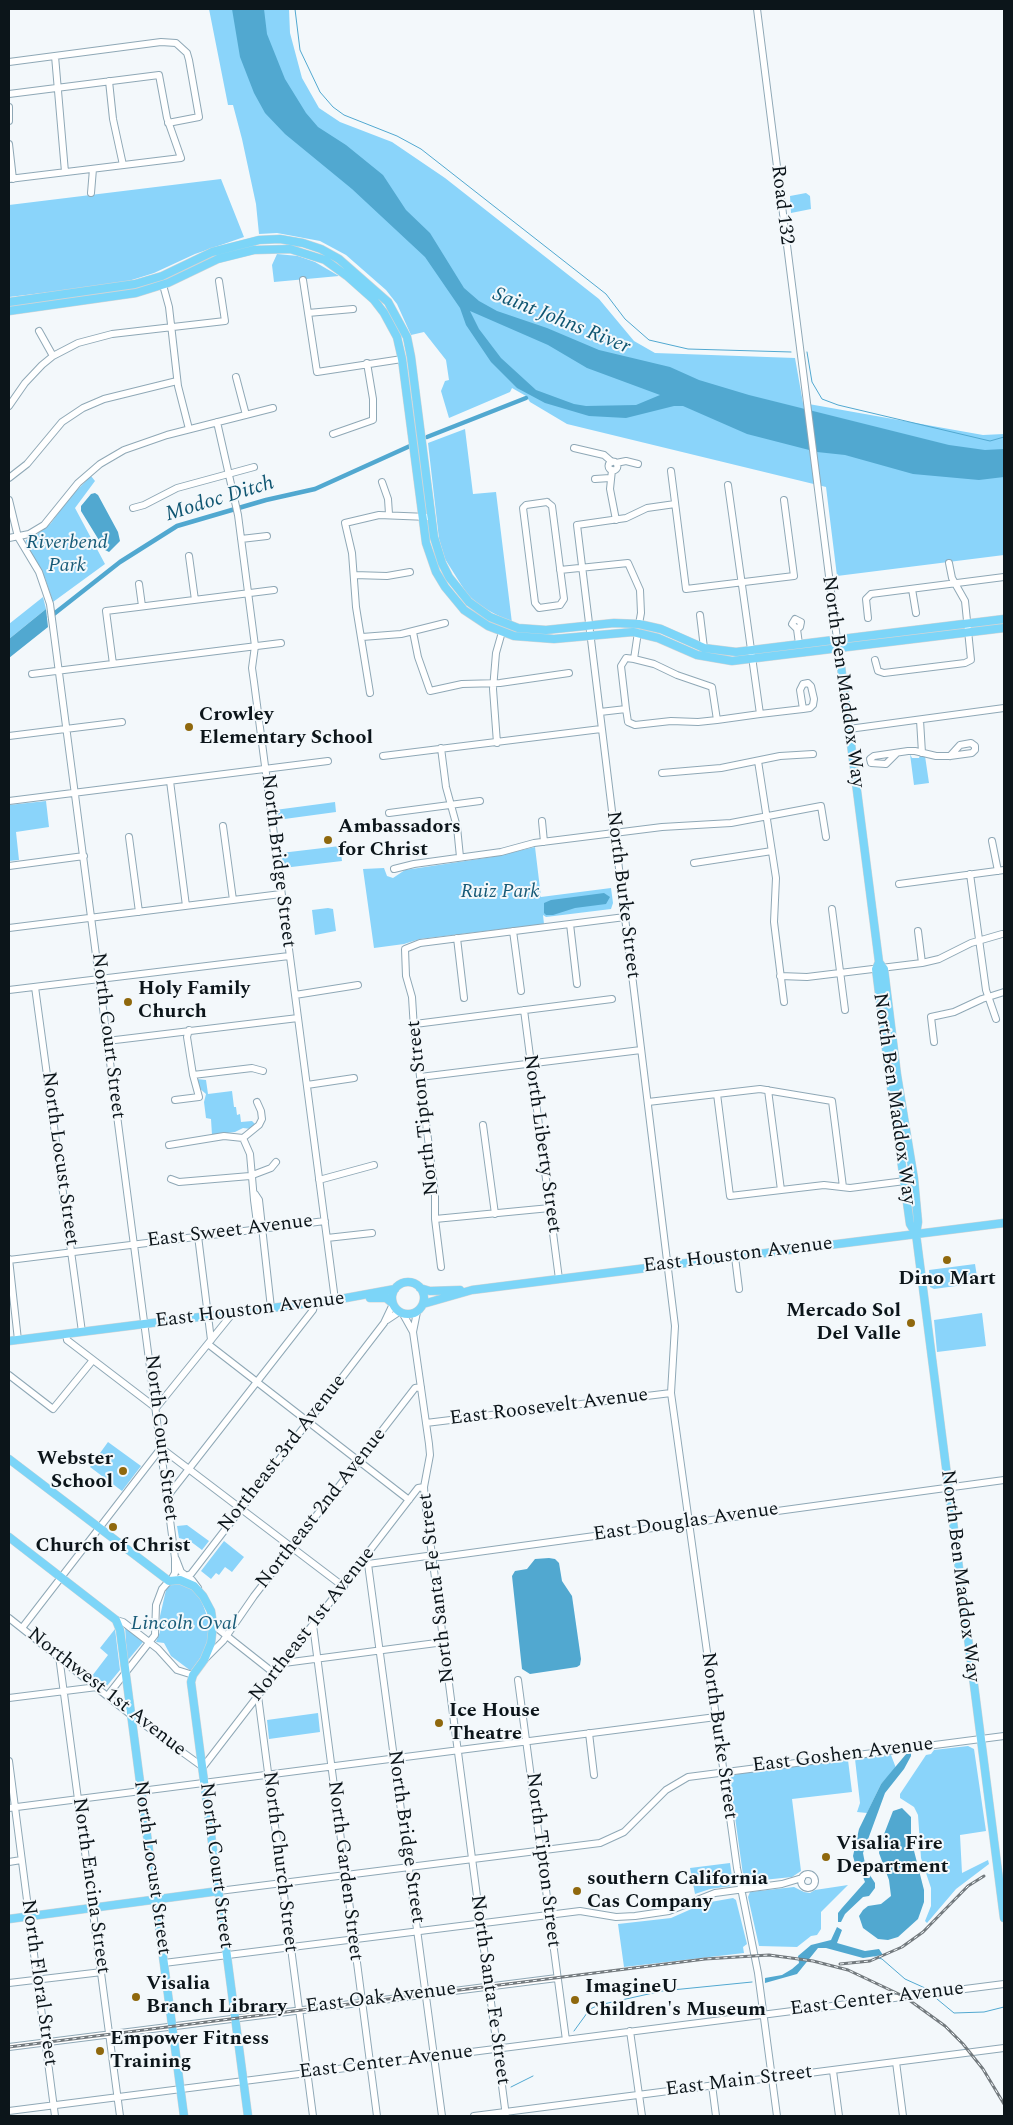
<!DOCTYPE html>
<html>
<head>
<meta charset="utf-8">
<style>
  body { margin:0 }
  #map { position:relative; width:1013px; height:2125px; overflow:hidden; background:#f3f8fb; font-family:Spectral,serif }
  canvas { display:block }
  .frame { position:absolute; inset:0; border:10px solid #0c151a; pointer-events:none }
</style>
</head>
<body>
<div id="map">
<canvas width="1013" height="2125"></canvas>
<div class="frame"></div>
</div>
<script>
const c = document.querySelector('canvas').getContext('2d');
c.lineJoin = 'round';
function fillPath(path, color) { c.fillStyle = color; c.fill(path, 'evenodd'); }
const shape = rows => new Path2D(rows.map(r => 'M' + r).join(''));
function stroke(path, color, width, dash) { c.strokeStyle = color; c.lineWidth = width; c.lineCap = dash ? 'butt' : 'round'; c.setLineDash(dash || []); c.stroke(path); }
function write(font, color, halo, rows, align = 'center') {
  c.font = font + ' Spectral,serif'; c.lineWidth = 4; c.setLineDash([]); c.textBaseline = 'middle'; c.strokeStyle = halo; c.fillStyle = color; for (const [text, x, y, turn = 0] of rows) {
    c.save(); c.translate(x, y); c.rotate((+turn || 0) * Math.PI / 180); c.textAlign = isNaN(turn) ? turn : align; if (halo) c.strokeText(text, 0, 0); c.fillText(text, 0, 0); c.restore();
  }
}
fillPath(shape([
  [209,9,289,9,290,33,302,78,319,108,340,122,392,142,445,178,599,299,634,341,655,353,795,358,803,403,983,435,1004,434,1004,555,837,576,826,487,567,424,530,402,526,396,512,388,510,392,449,418,441,391,445,381,449,380,446,360,424,332,411,335,397,304,386,290,346,255,320,241,277,233,259,234,256,204,242,139,233,105,228,105],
  [221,179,244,237,195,254,154,273,119,284,9,297,9,205],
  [806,193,810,196,811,209,791,213,790,196],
  [277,254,298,256,315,262,339,276,274,282,272,265],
  [465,429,473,494,496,492,512,623,480,606,467,594,445,559,439,539,428,443],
  [91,476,95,481,75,508,105,564,53,602,45,578,25,543,26,540,36,535,51,523,70,497],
  [43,597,46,609,9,639,9,624],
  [910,754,912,758,919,758,920,755,925,756,929,783,914,785],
  [46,801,49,827,16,832,19,860,9,861,9,805],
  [335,802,336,812,277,820,275,810],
  [340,846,342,861,283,868,281,853],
  [535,847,541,897,611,888,613,903,611,909,546,917,543,915,544,924,420,939,404,944,374,948,363,869,384,868,387,876,393,878,405,870,492,857],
  [328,908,333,909,336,931,315,935,312,910],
  [197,1079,206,1080,208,1094,232,1091,234,1107,236,1107,237,1115,240,1114,241,1122,252,1121,256,1125,251,1129,243,1128,235,1132,212,1135,211,1119,206,1118,204,1102,206,1094,198,1087],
  [975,1264,978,1283,934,1289,930,1287,929,1270],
  [982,1313,986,1346,937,1352,934,1320],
  [108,1442,141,1466,122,1491,90,1467],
  [187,1525,209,1541,202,1550,190,1541,179,1538,177,1526],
  [224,1541,244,1557,232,1572,225,1567,219,1575,216,1573,211,1579,201,1571],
  [173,1582,190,1586,201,1599,208,1619,208,1644,204,1653,191,1671,171,1656,164,1643,156,1642,160,1632,160,1616,166,1590],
  [125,1626,143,1642,128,1660,127,1660],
  [115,1629,120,1670,106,1687,92,1676,108,1655,100,1648],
  [318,1713,320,1732,269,1739,267,1720],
  [968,1746,974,1749,986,1831,960,1835,962,1873,988,1860,989,1864,956,1889,927,1923,925,1921,931,1906,931,1888,921,1858,918,1815,914,1807,900,1798,900,1794,926,1755,931,1754,934,1750],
  [891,1755,896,1768,881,1784,867,1813,857,1812,860,1803,855,1759],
  [848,1760,852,1792,792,1799,801,1871,792,1877,744,1882,730,1781,731,1776,754,1770],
  [730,1863,733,1883,732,1886,710,1889,695,1894,690,1868],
  [848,1885,821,1912,821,1929,817,1935,811,1936,797,1947,759,1946,748,1897,750,1892,794,1887,804,1892,810,1893,815,1890],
  [733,1898,736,1900,747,1944,743,1947,744,1953,624,1967,618,1924,671,1918,705,1903]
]), '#8ad4fa');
fillPath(shape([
  [232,9,264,9,267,34,285,79,306,113,318,127,346,145,383,175,406,210,430,233,464,288,479,301,497,311,547,328,599,350,670,367,699,380,749,395,949,445,985,450,1004,449,1004,477,979,480,913,474,845,455,817,452,747,434,683,406,674,406,626,418,589,416,545,403,517,388,491,362,466,325,460,308,425,257,352,189,285,134,265,113,254,93,240,57],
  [470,311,548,345,587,368,660,395,636,405,586,406,574,404,536,390,501,358,479,329],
  [95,493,98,495,118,532,120,541,109,552,105,550,81,511,81,506,91,494],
  [46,609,48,627,9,658,9,639],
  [604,893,610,897,606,904,575,908,553,915,546,915,544,913,544,903,551,900],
  [549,1558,555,1559,559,1563,562,1581,572,1596,581,1659,580,1665,577,1667,530,1674,522,1669,512,1576,515,1571,527,1569,535,1559],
  [907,1753,911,1753,911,1756,904,1769,885,1793,863,1853,866,1869,875,1883,875,1888,869,1896,863,1897,845,1914,841,1922,838,1922,838,1913,842,1908,865,1882,861,1872,856,1867,853,1856,859,1829,881,1784],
  [902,1808,911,1817,911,1839,924,1890,924,1902,918,1919,898,1937,888,1940,878,1939,863,1928,859,1916,863,1910,868,1906,881,1904,891,1896,889,1880,879,1853,881,1842,893,1811],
  [837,1927,842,1930,837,1943,865,1951,879,1949,883,1955,863,1958,826,1948,818,1948,797,1974,765,1983,765,1978,782,1975,792,1969,799,1963,798,1956,811,1945,831,1940]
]), '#51a8d0');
stroke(shape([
  [295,9,300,50,320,92,333,107,344,115,397,136,421,149,606,294,625,319,649,340,688,349,791,352],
  [807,352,812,382,822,399,838,405,990,441,1004,437],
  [875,1957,882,1959,905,1979,925,1988],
  [937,1999,954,2013,984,2012,1004,2007],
  [574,2031,590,2009,599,2005,662,1991,752,1982],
  [511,2087,533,2076]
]), '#51a8d0', 1);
stroke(shape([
  [427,437,526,398],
  [50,617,120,562,177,526,266,500,315,489,410,446]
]), '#51a8d0', 4.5);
const minor = shape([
  [757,9,837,639],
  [55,56,65,172],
  [9,62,161,42,176,43,187,53,189,60,199,117,168,123],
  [109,81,113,119,123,165],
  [9,94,159,75,167,118,181,158,9,179],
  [9,107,9,121],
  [9,144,13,179],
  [91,193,93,169],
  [303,280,317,372,402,359],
  [163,285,169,307,178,386,189,429],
  [308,313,353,309],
  [39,331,53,356],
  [236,377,246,415],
  [9,406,25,383,42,365,53,356,78,343,112,334,225,321,219,281],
  [217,422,238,515,255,646,252,668,254,682,335,1300],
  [333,434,373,420,373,399,367,363],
  [574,448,604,455,612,462],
  '608.5 466a4.5 4.5 0 1 1 9 0a4.5 4.5 0 1 1-9 0Z',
  [616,463,626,461,638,464],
  [612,470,610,489,616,520],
  [671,471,686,589,794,576,784,500],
  [9,478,27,464,62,422,83,408,104,399,177,381],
  [595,479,610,478],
  [382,482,388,499,389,514],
  [728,485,760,714],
  [9,500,18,537,39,572,50,604,175,1558,175,1573,171,1580],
  [547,502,552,506,564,599,560,605,539,608,535,603,523,508,526,505,547,502],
  [675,504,647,508,626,518,577,525,675,1326,671,1393,737,1868,758,1973,777,2116],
  [133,508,144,505,177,488,254,467],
  [9,538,29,534,44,525,78,483,100,464,124,450,167,435,273,408],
  [241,539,267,536],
  [189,556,195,600],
  [560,570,628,563,640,590,641,613,639,624],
  [354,575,387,576,410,572],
  [139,584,142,606],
  [912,589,916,613],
  [700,615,704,648],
  [868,618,866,599,871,594,1004,577],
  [797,629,792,624,795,619,801,622,800,627,797,629,799,644],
  [413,632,418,657,430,691,462,684,500,683,569,673],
  [362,637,401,634,445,623],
  [634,659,654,664,677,675,712,687,717,720],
  [875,660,878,671,884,673,965,663,971,660,965,601,952,578,949,563],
  [113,664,106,611,274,590],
  [32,674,281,643],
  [370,693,356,607,352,553,345,523,379,515,428,517],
  [626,709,621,666,626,658,634,659,638,632],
  [600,712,626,709,628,722,635,725,671,721,698,722,717,720,760,714,803,709,810,708,813,705,814,699,811,686,808,683,803,684,800,690,803,709],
  [920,720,922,753],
  [849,729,1004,708],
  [9,736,122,722],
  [497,743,493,689,496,653,502,632],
  [441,748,446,787,457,827,460,857],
  [897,753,886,764,871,763,870,759,874,756,908,751,915,751,936,756,950,756,972,753,975,750,975,746,971,743,960,745,950,756],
  [383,756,601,729],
  [758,761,776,878,774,922,784,1002],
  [662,773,721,768,780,756,813,754],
  [170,781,186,906],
  [9,801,328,761],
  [389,813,480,801],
  [542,821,544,842],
  [223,826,233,900],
  [129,837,139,912],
  [992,841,998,871],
  [694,863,772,851],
  [9,866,84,856],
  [394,869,414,864,501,852,534,843,662,827,731,823,821,806,826,837],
  [970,874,986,990,996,1019],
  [899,884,1004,870],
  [832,909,845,1010],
  [570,924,577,984],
  [9,928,281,894],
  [513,931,521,991],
  [918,931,922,963],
  [457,938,464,998],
  [780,976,807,977,922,963,939,959,971,943,1002,934],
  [35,987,82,1332],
  [9,990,289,956],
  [295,995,358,985],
  [524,1010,559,1279],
  [415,1024,612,999],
  [107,1041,298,1018],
  [934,1042,931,1017,954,1012,982,999,1004,992],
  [193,1075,252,1068,263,1071],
  [420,1077,641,1050],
  [307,1085,354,1078],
  [768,1090,781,1190],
  [717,1094,730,1196,824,1185,850,1188,905,1181],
  [175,1100,199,1097,193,1075,187,1037,189,1030],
  [648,1102,760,1089,832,1101,843,1187],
  [483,1125,495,1214],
  [243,1138,250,1154,254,1200,257,1223,261,1228],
  [243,1138,259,1125,262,1119,261,1111,257,1102],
  [169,1145,224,1136,243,1138],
  [171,1179,179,1182,250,1176,271,1168,276,1162],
  [319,1180,374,1165],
  [255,1194,259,1200,271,1308],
  [435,1219,550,1208],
  [198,1236,211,1340],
  [327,1238,372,1233],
  [735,1257,739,1289],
  [9,1259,18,1340],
  [9,1260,325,1221],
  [441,1267,435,1219,435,1194,414,1029,412,997,406,976,405,949,420,943,625,917],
  [403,1314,413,1332,429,1444,430,1455,424,1487,425,1502,506,2116],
  [387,1320,399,1312],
  [413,1332,417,1312],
  [66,1334,67,1340,156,1408,232,1314],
  [208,1344,409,1500],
  [9,1375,53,1409,93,1360],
  [426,1423,671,1393],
  [167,1497,313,1310,315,1302],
  [176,1559,181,1572,192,1580,198,1588],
  [366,1563,368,1564,442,2116],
  [368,1564,427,1556,441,1557,1004,1480],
  [177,1579,191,1574,384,1323,393,1304],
  [9,1618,131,1715,203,1767,418,1488,424,1487],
  [116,1620,123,1622,158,1649,177,1670,193,1675],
  [213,1625,275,1674],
  [313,1625,377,2116],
  [22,1628,161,1448,344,1587],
  [59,1656,120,2116],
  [204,1660,223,1641,254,1596,415,1388,421,1387],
  [284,1663,444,1642],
  [518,1680,566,2040],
  [108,1695,155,1635,156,1605,162,1589,169,1581],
  [258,1696,313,2116],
  [9,1698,97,1687],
  [589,1733,594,1775],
  [9,1761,55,2116],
  [9,1808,716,1717],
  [9,1862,21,1860],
  '801 1881a7 7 0 1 1 14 0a7 7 0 1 1-14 0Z',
  [219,1891,600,1843,624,1832,666,1790,688,1777,1004,1736],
  [164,1963,580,1911,616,1917,635,1916,669,1911,715,1893,782,1884,802,1878],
  [9,1983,102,1972],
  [630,2031,642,2116],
  [9,2047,557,1978],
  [896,2062,903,2116],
  [833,2071,839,2116],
  [712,2085,716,2116],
  [9,2111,1004,1984],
  [474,2116,1004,2048]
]);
const major = shape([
  [9,302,135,284,162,276,212,252,259,240,280,239,303,243,321,249,339,259,388,302,407,337,411,357,434,537,442,563,449,577,469,602,490,617,518,628,546,630,614,623,639,624,661,629,704,648,736,652,1004,619],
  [9,311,136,293,168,283,218,259,254,250,290,249,325,260,347,276,374,300,384,313,397,337,402,359,426,543,436,572,445,587,464,610,488,626,514,636,554,639,633,632,658,638,697,655,732,661,1004,628],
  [838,643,879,962,876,969,890,1080,910,1224,916,1234],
  [879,962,884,969,897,1075,914,1179,918,1222,916,1234,1004,1918],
  '392 1298a16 16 0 1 1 32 0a16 16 0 1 1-32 0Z',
  [420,1288,430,1291,460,1290],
  [370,1298,386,1298,392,1303],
  [423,1304,472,1290,1004,1223],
  [9,1341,335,1300,395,1289],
  [9,1459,169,1581,180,1580,194,1586,203,1596,211,1611,213,1625,211,1643,204,1660,193,1675,191,1682,248,2116],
  [9,1537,116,1620,120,1630,184,2116],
  [9,1919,219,1891]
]);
stroke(minor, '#8fa8b6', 8);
stroke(major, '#d3d5d6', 9);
stroke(minor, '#fff', 6);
stroke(major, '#7cd5f8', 8);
const rail = shape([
  [840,1964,870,1961,902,1947,923,1932,968,1886,984,1876],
  [9,2047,705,1959,769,1955,813,1961,848,1970,905,1997,945,2026,963,2044,983,2069,1004,2104]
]);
stroke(rail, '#737a7e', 3);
stroke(rail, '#f3f8fb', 1, [4]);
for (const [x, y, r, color] of [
  [189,727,5,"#8f680d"],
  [328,840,5,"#8f680d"],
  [128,1002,5,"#8f680d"],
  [947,1260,5,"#8f680d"],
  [911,1323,5,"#8f680d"],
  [123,1471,5,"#8f680d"],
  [113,1527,5,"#8f680d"],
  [439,1723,5,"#8f680d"],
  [826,1857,5,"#8f680d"],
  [577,1891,5,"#8f680d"],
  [136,1997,5,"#8f680d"],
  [575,2000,5,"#8f680d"],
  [100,2051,5,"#8f680d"]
]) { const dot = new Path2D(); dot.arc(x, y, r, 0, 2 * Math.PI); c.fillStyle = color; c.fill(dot); stroke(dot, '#f3f8fb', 2); }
write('20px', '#0c151a', '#f3f8fb', [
  ["Road 132",781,205,83],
  ["North Ben Maddox Way",842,682,82],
  ["North Bridge Street",277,861,83],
  ["North Burke Street",622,895,83],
  ["North Court Street",107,1036,83],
  ["North Ben Maddox Way",893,1099,82],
  ["North Tipton Street",424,1108,-96],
  ["North Liberty Street",541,1144,82],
  ["North Locust Street",59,1159,82],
  ["East Sweet Avenue",230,1232,-7],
  ["East Houston Avenue",738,1256,-7],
  ["East Houston Avenue",250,1311,-7],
  ["East Roosevelt Avenue",549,1408,-7],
  ["North Court Street",160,1438,83],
  ["Northeast 3rd Avenue",283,1454,-52],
  ["Northeast 2nd Avenue",322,1509,-52],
  ["East Douglas Avenue",686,1523,-8],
  ["North Ben Maddox Way",959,1576,83],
  ["North Santa Fe Street",438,1588,-97],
  ["Northeast 1st Avenue",313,1625,-52],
  ["Northwest 1st Avenue",106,1693,38],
  ["North Burke Street",718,1736,82],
  ["East Goshen Avenue",843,1756,-7],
  ["North Bridge Street",405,1837,82],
  ["North Tipton Street",542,1860,83],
  ["North Church Street",279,1862,83],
  ["North Court Street",215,1866,83],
  ["North Locust Street",151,1868,82],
  ["North Garden Street",344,1871,83],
  ["North Encina Street",90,1886,82],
  ["North Floral Street",38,1983,82],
  ["North Santa Fe Street",489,1990,82],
  ["East Oak Avenue",381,1999,-7],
  ["East Center Avenue",877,2000,-7],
  ["East Center Avenue",386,2063,-7],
  ["East Main Street",739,2082,-7]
]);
write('italic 20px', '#175a77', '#f3f8fb', [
  ["Riverbend",67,544],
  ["Park",67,567],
  ["Ruiz Park",500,893],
  ["Lincoln Oval",184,1625]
]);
write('bold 20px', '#0c151a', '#f3f8fb', [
  ["Crowley",199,716],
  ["Elementary School",199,739],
  ["Ambassadors",338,828],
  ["for Christ",338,851],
  ["Holy Family",138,990],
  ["Church",138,1013],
  ["Dino Mart",947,1280,"center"],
  ["Mercado Sol",901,1312,"right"],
  ["Del Valle",901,1335,"right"],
  ["Webster",113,1460,"right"],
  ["School",113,1483,"right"],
  ["Church of Christ",113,1547,"center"],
  ["Ice House",449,1712],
  ["Theatre",449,1735],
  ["Visalia Fire",836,1845],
  ["Department",836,1868],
  ["southern California",587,1880],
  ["Cas Company",587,1903],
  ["Visalia",146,1985],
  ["Branch Library",146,2008],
  ["ImagineU",585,1988],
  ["Children's Museum",585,2011],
  ["Empower Fitness",110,2040],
  ["Training",110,2063]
], 'left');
write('italic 21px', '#0f5571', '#f3f8fb', [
  ["Saint Johns River",561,322,22],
  ["Modoc Ditch",220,500,-17]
]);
</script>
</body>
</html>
